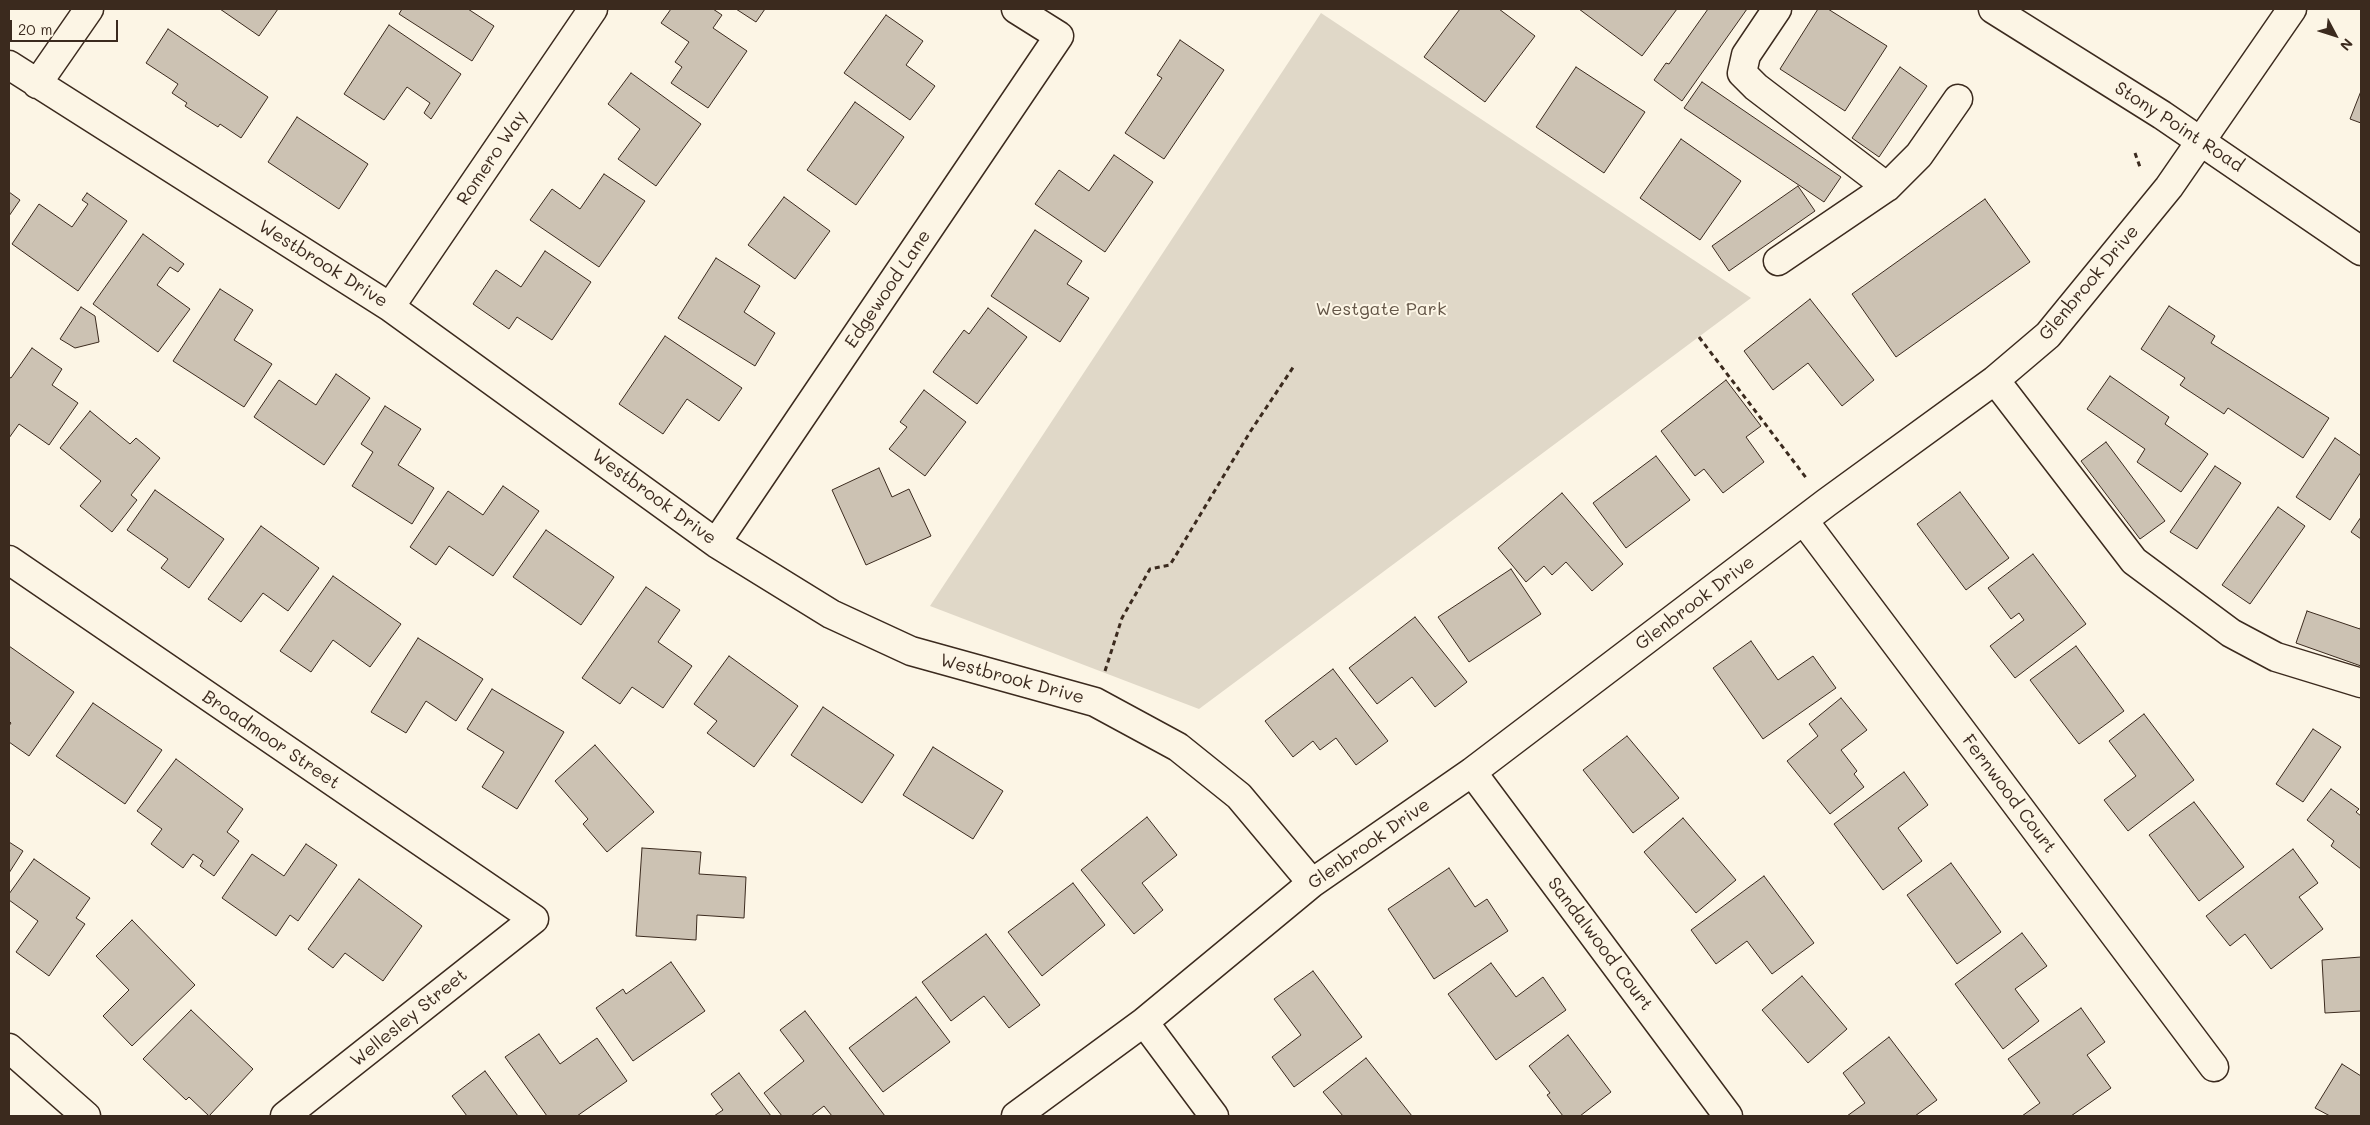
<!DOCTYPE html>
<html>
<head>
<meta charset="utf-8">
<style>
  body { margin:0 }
  #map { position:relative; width:2370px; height:1125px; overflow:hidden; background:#fcf5e5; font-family:Mali,sans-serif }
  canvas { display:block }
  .frame { position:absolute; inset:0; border:10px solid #3b2a1e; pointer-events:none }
  .north { position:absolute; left:2310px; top:10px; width:50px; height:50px; -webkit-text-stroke:4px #fcf5e5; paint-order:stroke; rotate:130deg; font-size:14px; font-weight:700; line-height:20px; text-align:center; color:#3b2a1e }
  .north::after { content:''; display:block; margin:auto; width:18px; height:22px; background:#3b2a1e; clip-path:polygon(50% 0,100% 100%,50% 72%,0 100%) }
  .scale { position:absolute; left:10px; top:20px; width:108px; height:22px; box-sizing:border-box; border:2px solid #3b2a1e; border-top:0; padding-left:6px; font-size:15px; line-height:18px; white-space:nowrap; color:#3b2a1e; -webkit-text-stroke:4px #fcf5e5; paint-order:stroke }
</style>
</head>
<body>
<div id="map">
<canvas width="2370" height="1125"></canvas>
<div class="frame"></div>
<div class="north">N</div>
<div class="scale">20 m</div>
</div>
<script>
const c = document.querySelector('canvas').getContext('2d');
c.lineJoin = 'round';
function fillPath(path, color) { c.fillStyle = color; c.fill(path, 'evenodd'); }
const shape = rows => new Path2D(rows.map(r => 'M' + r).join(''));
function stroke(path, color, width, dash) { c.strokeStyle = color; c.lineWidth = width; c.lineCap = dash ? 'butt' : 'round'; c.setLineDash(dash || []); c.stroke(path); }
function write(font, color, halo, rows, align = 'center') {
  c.font = font + ' Mali,sans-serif'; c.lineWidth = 4; c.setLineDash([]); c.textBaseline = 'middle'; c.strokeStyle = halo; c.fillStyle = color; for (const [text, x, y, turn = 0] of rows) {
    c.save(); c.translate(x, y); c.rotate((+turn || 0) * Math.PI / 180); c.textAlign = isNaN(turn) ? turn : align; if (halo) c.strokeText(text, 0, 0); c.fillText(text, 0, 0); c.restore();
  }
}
fillPath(shape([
  [1321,13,1751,298,1199,709,930,606]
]), '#e0d8c8');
const building = shape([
  [220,9,278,9,259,36,220,9],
  [402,9,468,9,494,26,472,61,399,14,402,9],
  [671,9,713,9,722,15,713,28,747,51,708,108,671,83,682,67,675,62,689,42,661,23,671,9],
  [736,9,765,9,756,22,736,9],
  [1460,9,1499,9,1535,36,1485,102,1424,57,1460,9],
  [1579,9,1677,9,1642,56,1579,9],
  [1708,9,1747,9,1682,101,1654,80,1666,63,1669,64,1708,9],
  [1818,9,1828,9,1887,46,1845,111,1780,69,1818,9],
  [886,15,923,41,906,65,935,86,910,120,844,73,886,15],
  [389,25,461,74,431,119,424,113,430,103,407,87,384,120,344,94,389,25],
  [168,29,268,97,241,138,220,124,218,127,185,106,187,103,172,93,178,84,146,63,168,29],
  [1180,40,1224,70,1164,159,1125,133,1162,78,1157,75,1180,40],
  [1576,67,1645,112,1604,173,1536,127,1576,67],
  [1900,67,1927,86,1879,157,1852,138,1900,67],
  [631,73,701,124,656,186,618,159,640,129,608,104,631,73],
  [1702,82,1841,177,1824,202,1684,108,1702,82],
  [2361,91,2361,123,2350,119,2361,91],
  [855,102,904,137,856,205,807,170,855,102],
  [297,117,368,164,339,209,268,162,297,117],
  [1681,139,1741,181,1700,240,1640,198,1681,139],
  [1114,155,1153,182,1105,252,1035,204,1059,170,1089,191,1114,155],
  [604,174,645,201,599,267,530,220,552,189,580,209,604,174],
  [1798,186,1815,211,1729,271,1712,246,1798,186],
  [9,192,20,200,9,216,9,192],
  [87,193,127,221,78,291,12,244,39,204,72,227,88,204,82,200,87,193],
  [784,197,830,231,795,279,748,245,784,197],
  [1985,199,2030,262,1896,357,1852,294,1985,199],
  [1035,230,1082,261,1067,284,1089,298,1060,342,991,296,1035,230],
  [143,234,184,264,178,272,170,267,157,285,190,309,158,352,93,304,143,234],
  [545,251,591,282,552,340,517,317,509,329,473,304,496,270,521,287,545,251],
  [716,258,760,286,744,312,775,333,755,366,678,318,716,258],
  [220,289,253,310,234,340,272,364,244,407,173,361,220,289],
  [1810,299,1874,380,1842,406,1808,363,1773,390,1744,351,1810,299],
  [2169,306,2215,336,2211,343,2329,418,2303,458,2228,408,2224,414,2180,385,2185,378,2141,349,2169,306],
  [81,307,95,316,99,342,75,348,60,339,81,307],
  [988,308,1027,337,977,404,933,372,964,330,969,334,988,308],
  [665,336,742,388,719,421,687,399,663,434,619,404,665,336],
  [32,348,62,369,52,385,78,403,49,445,19,424,9,438,9,377,11,378,32,348],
  [336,374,370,398,324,465,254,417,279,380,316,405,336,374],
  [2110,376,2169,417,2165,424,2208,454,2181,492,2137,462,2145,449,2087,409,2110,376],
  [1726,380,1761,426,1746,437,1764,462,1723,493,1704,469,1695,476,1661,431,1726,380],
  [924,390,966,422,925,476,889,449,907,427,900,422,924,390],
  [385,406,421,429,398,465,434,488,412,524,352,486,373,452,361,444,385,406],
  [90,411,130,444,136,438,160,458,131,495,137,500,112,532,80,506,101,481,60,448,90,411],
  [2335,438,2361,456,2361,472,2330,520,2296,497,2335,438],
  [2106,442,2165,521,2140,539,2081,461,2106,442],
  [1656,456,1690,500,1626,548,1593,503,1656,456],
  [2215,466,2241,483,2197,549,2170,532,2215,466],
  [879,468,892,497,909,489,931,536,866,565,832,490,879,468],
  [503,486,539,511,493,576,449,546,436,565,410,547,448,491,483,515,503,486],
  [155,490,224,539,189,588,161,568,168,559,127,530,155,490],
  [1960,492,2009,558,1966,590,1917,524,1960,492],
  [1562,493,1623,564,1592,591,1566,562,1552,575,1544,566,1526,582,1498,548,1562,493],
  [2278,507,2305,526,2250,604,2222,585,2278,507],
  [2361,517,2361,539,2351,532,2361,517],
  [261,526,319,568,288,611,263,593,241,622,208,599,261,526],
  [546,530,614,577,581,625,513,577,546,530],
  [2033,554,2086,624,2015,678,1990,646,2024,620,2019,613,2011,619,1988,588,2033,554],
  [1511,569,1541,614,1469,662,1438,617,1511,569],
  [333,576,401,624,370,667,333,640,311,672,280,651,333,576],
  [646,587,680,610,658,642,692,666,663,708,632,687,620,704,582,678,646,587],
  [2307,611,2360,629,2361,625,2361,666,2296,643,2307,611],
  [1415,617,1467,682,1435,707,1412,677,1377,704,1349,668,1415,617],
  [418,638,483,679,456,721,426,701,406,733,371,712,418,638],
  [1751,641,1778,680,1813,656,1836,688,1763,739,1713,668,1751,641],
  [9,646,74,692,29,756,9,742,9,726,11,723,9,721,9,646],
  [2076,646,2124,711,2079,744,2030,680,2076,646],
  [729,656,798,706,754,767,707,733,717,721,694,704,729,656],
  [1333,669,1388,741,1356,765,1336,738,1320,750,1313,741,1293,757,1265,721,1333,669],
  [492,689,564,732,517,809,482,787,504,752,467,729,492,689],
  [1841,698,1867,730,1841,750,1857,771,1854,774,1864,787,1830,814,1787,761,1818,736,1809,724,1841,698],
  [93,703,162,750,125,804,56,756,93,703],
  [823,707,894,755,862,803,791,755,823,707],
  [2144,714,2194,780,2128,831,2104,800,2136,776,2109,741,2144,714],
  [2313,729,2341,747,2303,802,2276,784,2313,729],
  [1627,736,1679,798,1633,833,1583,770,1627,736],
  [595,745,654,812,607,852,583,824,588,819,555,781,595,745],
  [933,747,1003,791,973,839,903,795,933,747],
  [176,759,243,809,227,832,239,841,214,876,200,866,203,861,193,854,183,868,151,844,162,829,137,811,176,759],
  [1904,772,1928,805,1898,828,1922,861,1883,890,1834,824,1904,772],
  [2331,789,2359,809,2356,812,2361,816,2361,869,2331,846,2334,841,2307,820,2331,789],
  [2194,802,2244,867,2199,901,2149,835,2194,802],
  [1147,817,1177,855,1142,883,1163,910,1134,934,1081,870,1147,817],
  [1683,818,1736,880,1696,913,1644,852,1683,818],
  [9,842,23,851,9,873,9,842],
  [306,844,337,865,298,921,290,915,276,936,222,898,252,854,284,876,306,844],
  [642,848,701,852,699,874,746,877,744,918,697,915,696,940,636,936,642,848],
  [2293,849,2318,883,2299,897,2323,929,2271,969,2245,934,2230,946,2206,916,2293,849],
  [34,859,90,898,76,918,85,924,49,976,16,952,38,921,9,900,9,894,34,859],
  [1951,863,2001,932,1957,964,1907,895,1951,863],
  [1449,868,1475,907,1487,899,1508,931,1434,979,1388,909,1449,868],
  [1764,876,1814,943,1772,974,1747,941,1716,964,1691,930,1764,876],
  [359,879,422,926,383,981,345,953,333,968,308,949,359,879],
  [1073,883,1105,925,1042,976,1008,932,1073,883],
  [132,920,195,985,132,1046,103,1016,129,990,96,956,132,920],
  [2022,933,2047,966,2015,989,2039,1021,2003,1049,1955,984,2022,933],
  [986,934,1040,1005,1009,1028,984,996,951,1021,922,982,986,934],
  [2361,957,2361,1011,2325,1013,2322,960,2361,957],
  [671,962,705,1011,633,1061,596,1008,623,989,626,994,671,962],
  [1491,963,1516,997,1543,977,1566,1010,1496,1060,1448,994,1491,963],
  [1313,971,1362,1037,1294,1087,1272,1057,1301,1035,1274,999,1313,971],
  [1802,976,1847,1029,1808,1063,1762,1010,1802,976],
  [916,997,950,1042,883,1092,849,1048,916,997],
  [2081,1008,2105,1042,2087,1055,2111,1088,2071,1116,2022,1116,2040,1103,2008,1059,2081,1008],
  [191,1010,253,1069,209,1116,189,1097,186,1100,143,1059,191,1010],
  [805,1011,885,1116,832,1116,824,1106,811,1116,782,1116,764,1093,804,1061,780,1030,805,1011],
  [539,1034,560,1064,597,1038,627,1081,577,1116,547,1116,505,1057,539,1034],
  [1568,1035,1611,1092,1580,1116,1563,1116,1547,1095,1550,1093,1529,1066,1568,1035],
  [1889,1037,1937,1100,1915,1116,1847,1116,1865,1103,1843,1073,1889,1037],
  [1366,1058,1412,1116,1343,1116,1323,1092,1366,1058],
  [2342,1064,2361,1076,2361,1116,2330,1116,2315,1108,2342,1064],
  [485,1071,518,1116,467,1116,452,1096,485,1071],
  [739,1073,771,1116,714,1116,723,1110,711,1094,739,1073]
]);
fillPath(building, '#ccc2b3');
stroke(building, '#3b2a1e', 1);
const minor = shape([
  [1777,9,1746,55,1742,73,1756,87,1887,187],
  [9,65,390,307,716,543,831,614,911,651,1095,702,1178,747,1239,796,1312,883],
  [37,84,89,9],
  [1778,261,1887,187,1919,155,1958,99],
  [390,307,593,9],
  [1995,380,2134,561,2231,633,2276,657,2361,683],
  [1804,521,2214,1067],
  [716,543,1059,36,1016,9],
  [9,560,534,919,285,1116],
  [1472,772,1728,1116],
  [1144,1022,1214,1116],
  [9,1048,86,1116],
  [1016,1116,1144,1022,1312,883,1472,772,1826,503,1995,380,2048,335,2169,187,2292,9]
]);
const major = shape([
  [1993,9,2162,115,2361,251]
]);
stroke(minor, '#3b2a1e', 31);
stroke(major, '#3b2a1e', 31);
stroke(shape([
  [2135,153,2140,167],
  [1699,337,1807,479],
  [1105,671,1122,618,1150,569,1170,565,1250,432,1294,366]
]), '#3b2a1e', 3, [5, 4]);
stroke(minor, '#fcf5e5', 28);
stroke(major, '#fcf5e5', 28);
write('18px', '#3b2a1e', '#fcf5e5', [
  ["Stony Point Road",2179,127,33],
  ["Romero Way",492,158,-56],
  ["Westbrook Drive",323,264,32],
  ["Glenbrook Drive",2089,283,-50],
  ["Edgewood Lane",888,289,-56],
  ["Westbrook Drive",654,497,36],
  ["Glenbrook Drive",1695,603,-37],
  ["Westbrook Drive",1012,679,15],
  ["Broadmoor Street",271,740,34],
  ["Fernwood Court",2009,794,53],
  ["Glenbrook Drive",1369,844,-35],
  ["Sandalwood Court",1600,944,53],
  ["Wellesley Street",409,1018,-39]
]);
write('18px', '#645648', '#fcf5e5', [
  ["Westgate Park",1381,309]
]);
</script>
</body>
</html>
